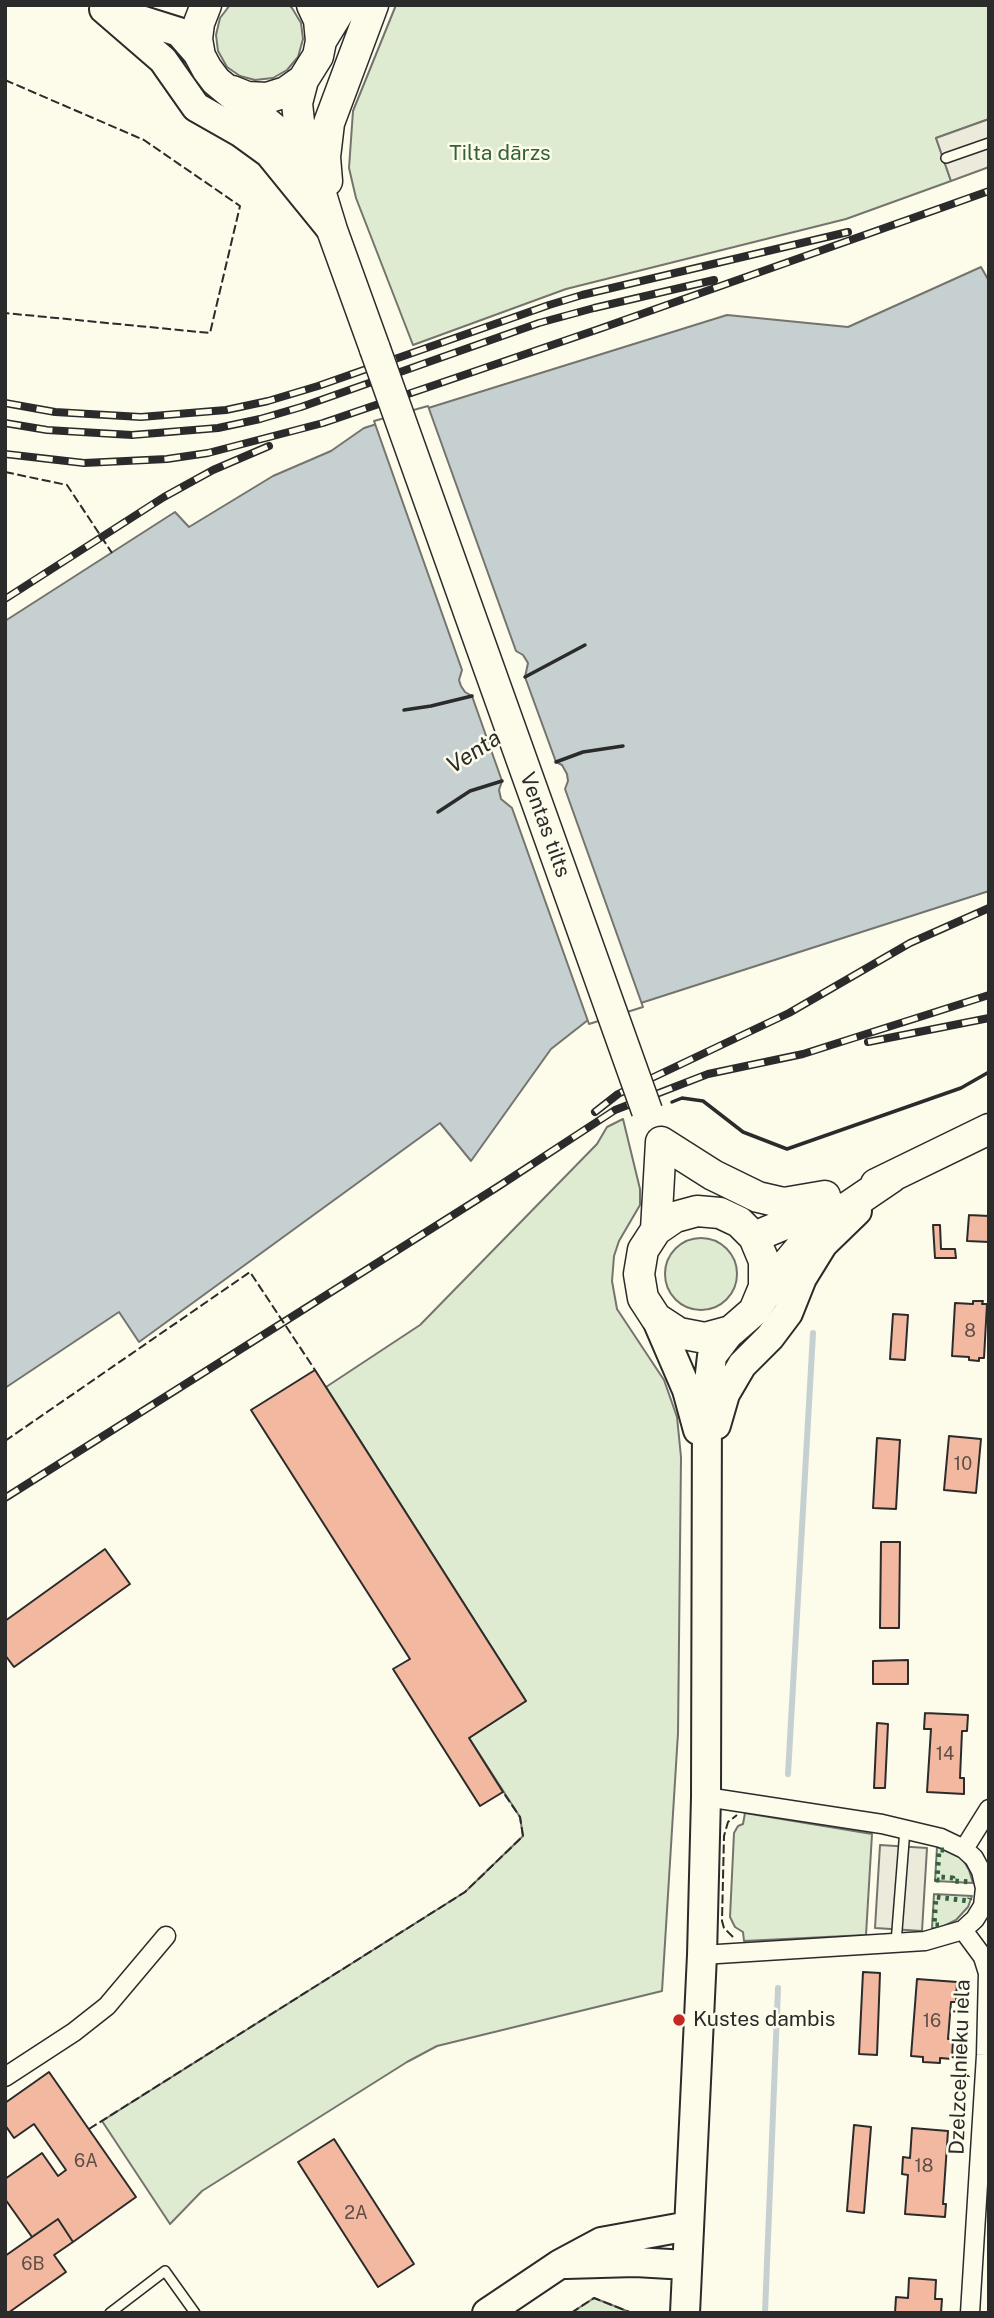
<!DOCTYPE html>
<html>
<head>
<meta charset="utf-8">
<style>
  body { margin:0 }
  #map { position:relative; width:994px; height:2318px; overflow:hidden; background:#fdfbea; font-family:"Public Sans",sans-serif }
  canvas { display:block }
  .frame { position:absolute; inset:0; border:7px solid #2b2b2b; pointer-events:none }
</style>
</head>
<body>
<div id="map">
<canvas width="994" height="2318"></canvas>
<div class="frame"></div>
</div>
<script>
const c = document.querySelector('canvas').getContext('2d');
c.lineJoin = 'round';
function fillPath(path, color) { c.fillStyle = color; c.fill(path, 'evenodd'); }
const shape = rows => new Path2D(rows.map(r => 'M' + r).join(''));
function stroke(path, color, width, dash) { c.strokeStyle = color; c.lineWidth = width; c.lineCap = dash ? 'butt' : 'round'; c.setLineDash(dash || []); c.stroke(path); }
function write(font, color, halo, rows, align = 'center') {
  c.font = font + ' "Public Sans",sans-serif'; c.lineWidth = 5; c.setLineDash([]); c.textBaseline = 'middle'; c.strokeStyle = halo; c.fillStyle = color; for (const [text, x, y, turn = 0] of rows) {
    c.save(); c.translate(x, y); c.rotate((+turn || 0) * Math.PI / 180); c.textAlign = isNaN(turn) ? turn : align; if (halo) c.strokeText(text, 0, 0); c.fillText(text, 0, 0); c.restore();
  }
}
const green = shape([
  [230,5,289,5,292,8,301,23,303,39,298,57,287,70,273,78,255,80,240,76,227,67,218,51,216,35,220,18,230,5],
  [396,5,989,5,989,119,936,138,951,181,846,219,566,289,413,345,356,198,349,168,353,111,396,5],
  [623,1119,640,1189,640,1205,619,1241,614,1256,612,1281,617,1309,664,1380,677,1417,681,1457,678,1733,662,1991,437,2046,407,2062,202,2191,170,2224,102,2121,465,1892,523,1836,520,1817,469,1738,526,1701,326,1387,420,1325,597,1144,607,1127,623,1119],
  '665 1274a36 36 0 1 1 72 0a36 36 0 1 1-72 0Z',
  [745,1813,872,1834,866,1935,744,1941,743,1932,735,1927,730,1917,734,1833,738,1826,743,1824,745,1813],
  [937,1847,950,1850,962,1858,969,1870,973,1883,935,1881,937,1847],
  [934,1894,972,1896,968,1907,956,1920,940,1928,932,1928,934,1894],
  [594,2298,632,2313,571,2313,594,2298]
]);
fillPath(green, '#deebd1');
stroke(green, '#74746e', 2);
const parking = shape([
  [989,119,989,167,951,181,936,138,989,119],
  [880,1845,927,1848,922,1931,875,1928,880,1845]
]);
fillPath(parking, '#eceadb');
stroke(parking, '#74746e', 2);
const water = shape([
  [981,267,989,281,989,891,588,1020,551,1049,471,1161,440,1123,139,1342,119,1312,5,1388,5,621,175,512,189,527,273,476,331,451,364,428,727,315,848,327,981,267]
]);
fillPath(water, '#c7d0d0');
stroke(water, '#74746e', 2);
const pier = shape([
  [428,406,516,651,523,655,528,663,525,677,556,762,562,765,567,774,568,781,565,789,643,1007,589,1024,512,808,501,799,499,790,502,781,472,696,465,692,461,686,459,680,462,670,374,421,428,406]
]);
fillPath(pier, '#fdfbea');
stroke(pier, '#74746e', 2);
stroke(shape([
  [788,1774,813,1333],
  [765,2313,778,1988]
]), '#c7d0d0', 6);
const building = shape([
  [969,1215,989,1216,989,1242,967,1241,969,1215],
  [933,1225,940,1225,941,1249,955,1249,956,1258,935,1258,933,1225],
  [973,1301,983,1301,982,1304,987,1304,984,1358,979,1358,979,1361,969,1360,969,1357,952,1356,955,1303,973,1304,973,1301],
  [893,1314,908,1315,905,1360,890,1359,893,1314],
  [315,1370,526,1701,469,1738,503,1792,480,1806,393,1669,410,1659,251,1410,315,1370],
  [949,1436,981,1439,976,1493,944,1490,949,1436],
  [877,1438,900,1440,896,1509,873,1508,877,1438],
  [881,1542,900,1542,899,1628,880,1628,881,1542],
  [105,1549,130,1584,14,1667,5,1655,5,1621,105,1549],
  [908,1660,908,1684,873,1684,873,1661,908,1660],
  [925,1713,968,1715,967,1731,962,1731,960,1778,964,1778,964,1794,927,1792,931,1729,924,1729,925,1713],
  [877,1723,888,1724,885,1788,874,1788,877,1723],
  [863,1972,880,1973,877,2055,859,2054,863,1972],
  [917,1979,957,1982,956,2002,951,2002,948,2039,953,2039,952,2059,940,2058,940,2063,923,2062,923,2057,911,2056,917,1979],
  [49,2072,136,2197,73,2242,58,2219,32,2237,5,2199,5,2179,42,2153,58,2176,66,2170,34,2124,14,2138,5,2125,5,2103,49,2072],
  [854,2125,871,2127,864,2213,847,2211,854,2125],
  [912,2128,948,2131,943,2204,946,2204,945,2217,905,2214,908,2175,902,2174,903,2157,910,2158,912,2128],
  [334,2139,414,2264,378,2287,298,2162,334,2139],
  [58,2219,73,2242,54,2255,66,2272,8,2313,5,2313,5,2256,58,2219],
  [909,2278,936,2280,935,2299,942,2299,941,2313,895,2313,896,2297,908,2298,909,2278]
]);
fillPath(building, '#f2b8a0');
stroke(building, '#2b2b2b', 2);
const service = shape([
  [946,158,989,143],
  [896,1943,905,1829],
  [110,2313,165,2271,195,2313]
]);
const minor = shape([
  [706,1797,882,1824,941,1838,964,1849],
  [702,1955,925,1941,963,1930],
  [5,2077,74,2032,107,2006,166,1936],
  [970,2313,986,2055,988,1973,983,1957,963,1930,975,1919,983,1906,985,1888,981,1871,974,1858,964,1849,989,1809]
]);
const primary = shape([
  [104,9,163,60,196,107,240,132,269,153,330,228],
  [112,11,179,32,200,56],
  [656,1318,687,1390,698,1430],
  [716,1425,725,1394,742,1365,770,1337,788,1313,802,1278,823,1244,857,1211],
  [566,2264,635,2262,687,2265],
  [487,2313,560,2264,601,2242,689,2226],
  [685,2313,702,1955,706,1797,707,1400,712,1356,731,1331]
]);
const trunk = shape([
  [206,5,199,23,197,39,200,56,207,69,216,81,284,137,303,166],
  [321,41,343,5],
  [303,80,297,103,299,122,332,230,375,349],
  [232,91,247,97,267,98,286,92,303,80,318,56,321,41,319,20,312,5],
  [327,181,325,157,329,123,373,5],
  [661,1142,713,1175,758,1197,784,1203,825,1196],
  [876,1184,989,1129],
  [656,1230,661,1142],
  [754,1237,831,1205],
  [754,1311,764,1287,764,1261,754,1237,739,1222,720,1213,697,1211,675,1217,656,1230,643,1250,639,1274,643,1298,656,1318,679,1333,705,1338,731,1331,754,1311,786,1265,817,1228,892,1177]
]);
stroke(service, '#2b2b2b', 12);
stroke(minor, '#2b2b2b', 21);
stroke(primary, '#2b2b2b', 32);
stroke(trunk, '#2b2b2b', 33);
stroke(service, '#fdfbea', 9);
stroke(minor, '#fdfbea', 18);
stroke(primary, '#fdfbea', 28);
stroke(trunk, '#fdfbea', 30);
const rail = shape([
  [5,403,55,412,141,417,226,410,268,401,318,386,549,305,582,295,848,232],
  [5,423,47,430,132,435,218,428,260,419,301,407,539,323,594,308,714,280],
  [5,454,84,463,167,459,208,453,323,423,599,329,989,191],
  [5,599,164,497,213,470,269,446],
  [868,1042,989,1018],
  [595,1112,618,1094,789,1013,910,943,989,908],
  [5,1498,499,1186,615,1110,708,1074,803,1054,989,995]
]);
stroke(rail, '#2b2b2b', 8);
stroke(rail, '#fdfbea', 5, [16]);
const trunkBridge = shape([
  [375,349,647,1111]
]);
stroke(trunkBridge, '#2b2b2b', 33, []);
stroke(trunkBridge, '#fdfbea', 30);
stroke(shape([
  [944,1850,939,1850,937,1880,940,1880,940,1877,953,1878,953,1881,971,1882],
  [939,1925,934,1925,936,1897,969,1901,970,1898]
]), '#34623c', 5, [3.5, 5]);
stroke(shape([
  [5,80,144,140,240,206,210,333,5,313],
  [5,472,67,485,112,553],
  [5,1441,250,1272,315,1370],
  [733,1937,724,1928,722,1921,724,1836,728,1822,737,1815],
  [89,2129,465,1892,523,1836,520,1817,503,1792],
  [571,2313,594,2298,632,2313]
]), '#2b2b2b', 2, [9, 3.5]);
stroke(shape([
  [525,677,585,645],
  [404,710,431,706,472,696],
  [556,762,583,752,623,746],
  [438,812,470,791,502,781],
  [672,1102,682,1098,703,1101,743,1132,787,1149,961,1088,989,1072]
]), '#2b2b2b', 3.5);
for (const [x, y, r, color] of [
  [679,2020,7,"#c62828"]
]) { const dot = new Path2D(); dot.arc(x, y, r, 0, 2 * Math.PI); c.fillStyle = color; c.fill(dot); stroke(dot, '#fdfbea', 2.5); }
write('18px', '#5d4e48', null, [
  ["8",970,1331],
  ["10",963,1464],
  ["14",945,1754],
  ["16",932,2021],
  ["6A",86,2161],
  ["18",924,2166],
  ["2A",356,2213],
  ["6B",33,2264]
]);
write('21px', '#34623c', '#fdfbea', [
  ["Tilta dārzs",500,154]
]);
write('21px', '#2b2b2b', '#fdfbea', [
  ["Ventas tilts",545,825,70],
  ["Dzelzceļnieku iela",960,2067,-88]
]);
write('21px', '#2b2b2b', '#fdfbea', [
  ["Kustes dambis",693,2020]
], 'left');
write('italic 23px', '#2b2b2b', '#fdfbea', [
  ["Venta",474,752,-33]
]);
</script>
</body>
</html>
